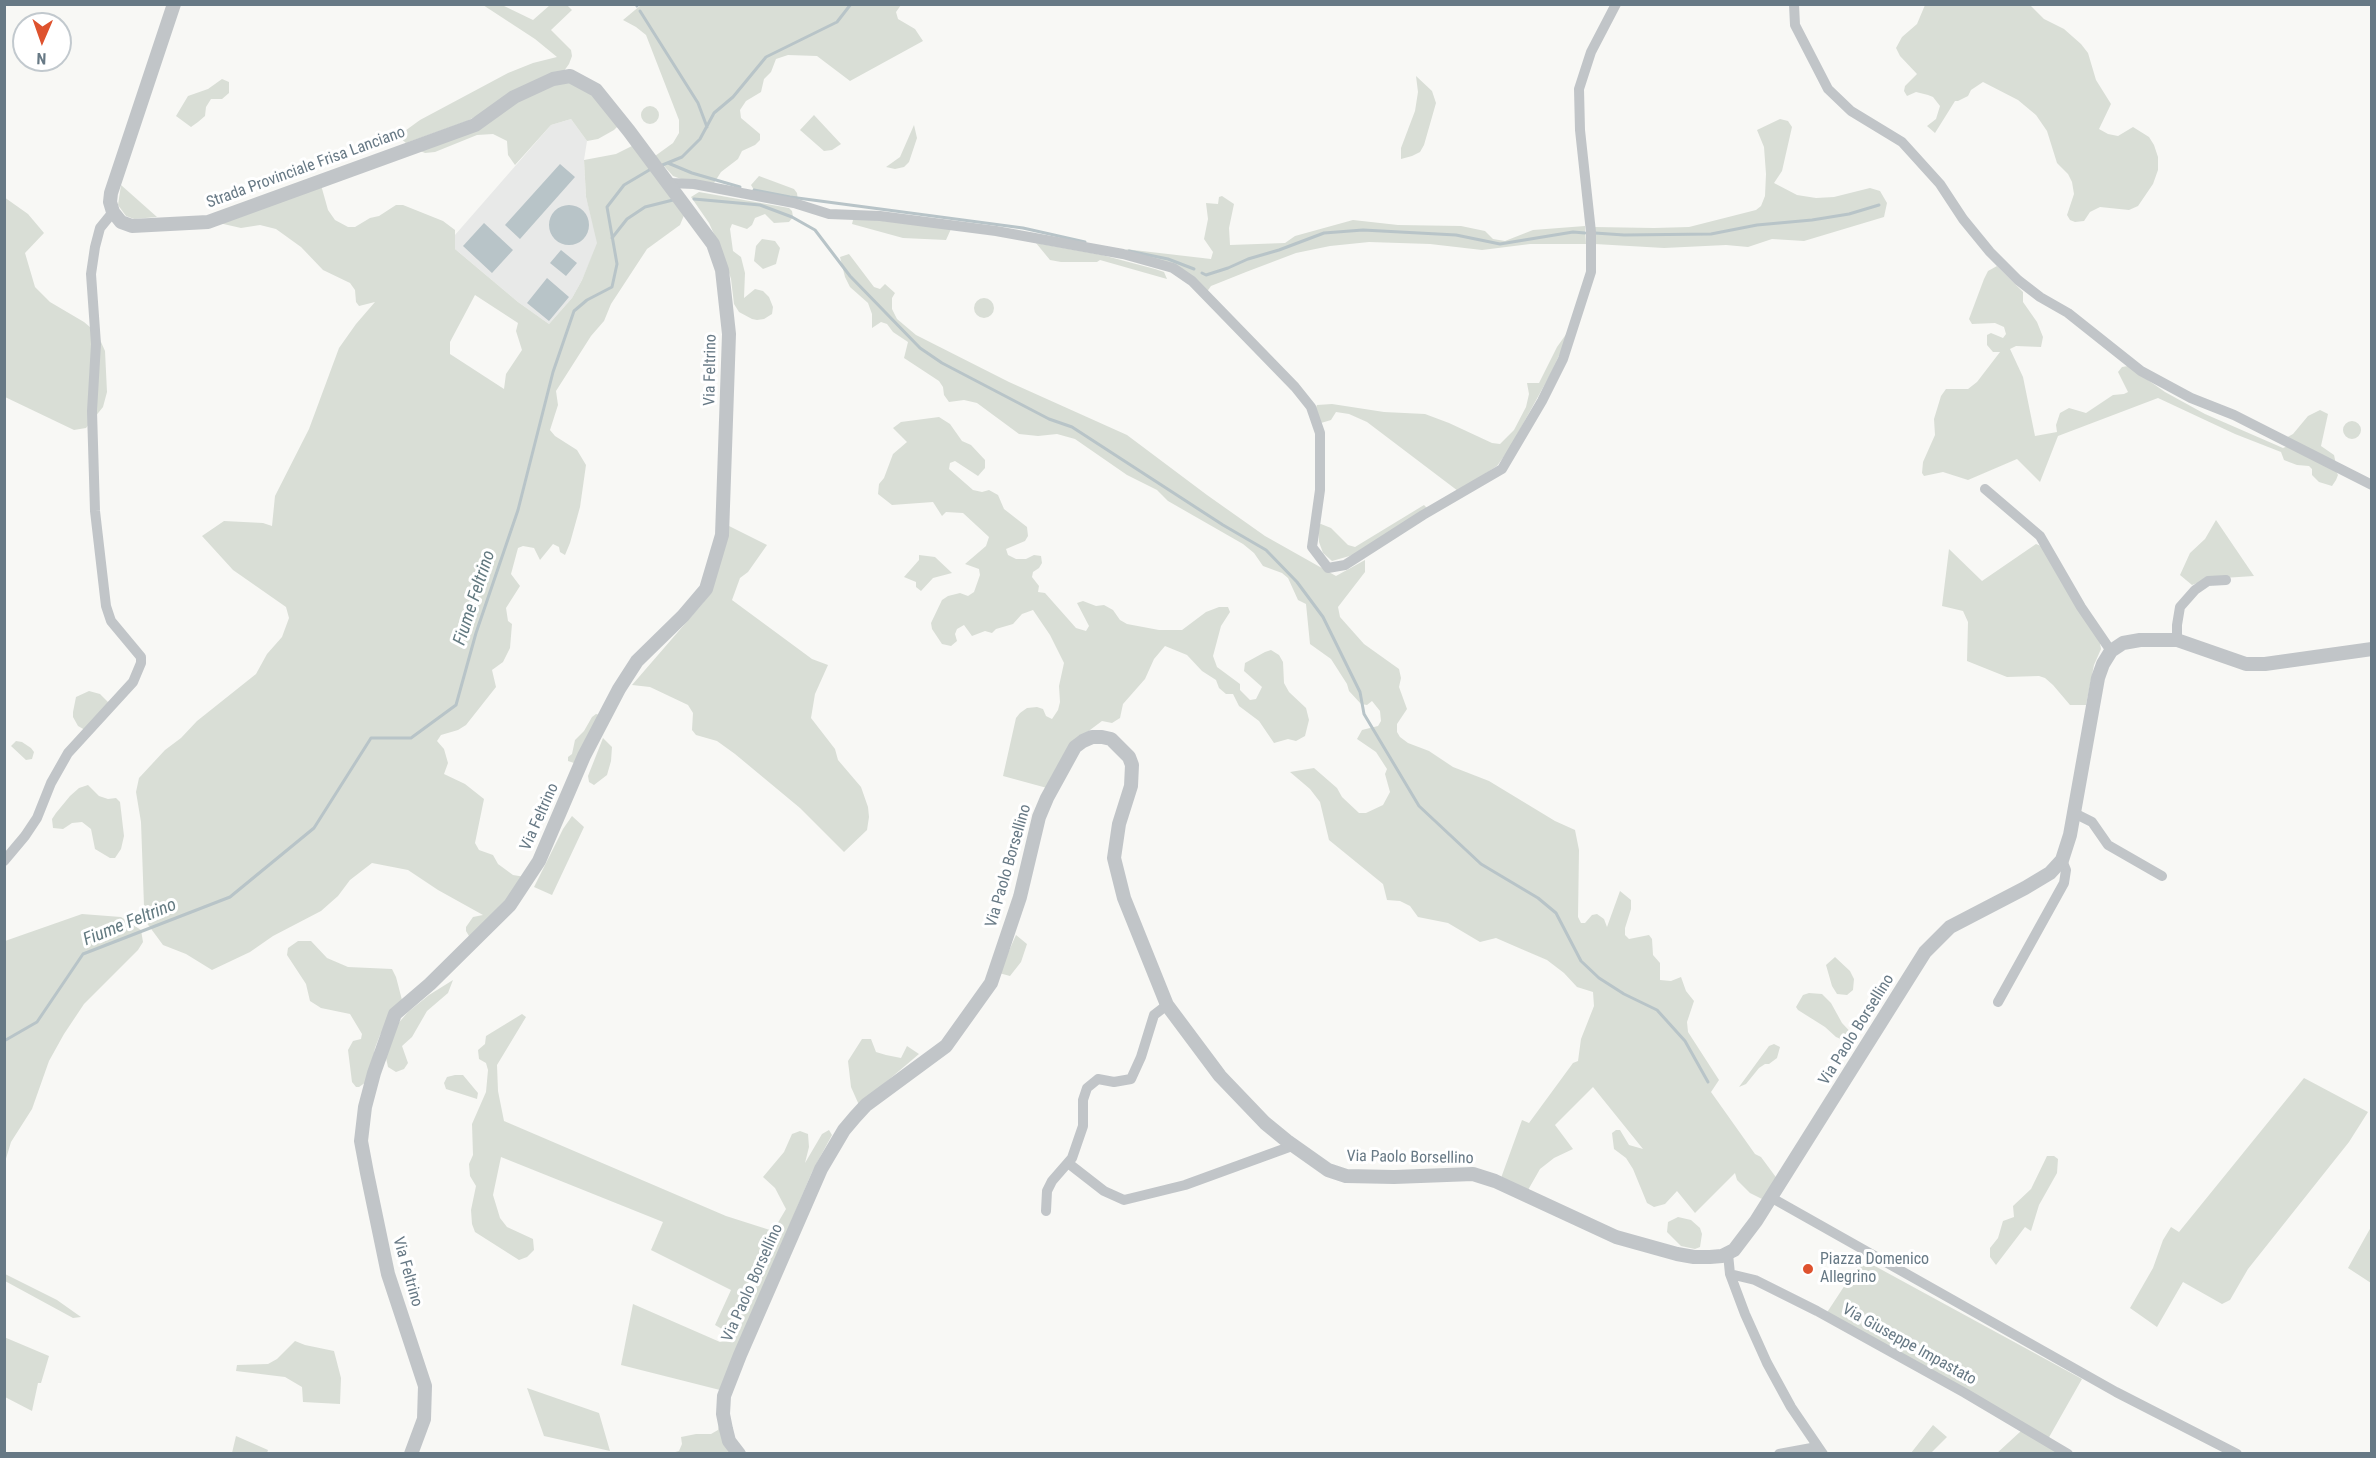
<!DOCTYPE html>
<html>
<head>
<meta charset="utf-8">
<style>
  body { margin:0 }
  #map { position:relative; width:2376px; height:1458px; overflow:hidden; background:#f8f8f5; font-family:"Roboto Condensed",sans-serif }
  canvas { display:block }
  .frame { position:absolute; inset:0; border:6px solid #677985; pointer-events:none }
  .north { position:absolute; left:12px; top:12px; width:60px; height:60px; box-sizing:border-box; background:#fff; border:2px solid #c2c9ce; border-radius:50%; rotate:182deg; font-size:16px; font-weight:700; line-height:24px; text-align:center; color:#677985 }
  .north::after { content:''; display:block; margin:auto; width:21px; height:27px; background:#de522e; clip-path:polygon(50% 0,100% 100%,50% 72%,0 100%) }
</style>
</head>
<body>
<div id="map">
<canvas width="2376" height="1458"></canvas>
<div class="frame"></div>
<div class="north">N</div>
</div>
<script>
const c = document.querySelector('canvas').getContext('2d');
c.lineJoin = 'round';
function fillPath(path, color) { c.fillStyle = color; c.fill(path, 'evenodd'); }
const shape = rows => new Path2D(rows.map(r => 'M' + r).join(''));
function stroke(path, color, width, dash) { c.strokeStyle = color; c.lineWidth = width; c.lineCap = dash ? 'butt' : 'round'; c.setLineDash(dash || []); c.stroke(path); }
function write(font, color, halo, rows, align = 'center') {
  c.font = font + ' "Roboto Condensed",sans-serif'; c.lineWidth = 6; c.setLineDash([]); c.textBaseline = 'middle'; c.strokeStyle = halo; c.fillStyle = color; for (const [text, x, y, turn = 0] of rows) {
    c.save(); c.translate(x, y); c.rotate((+turn || 0) * Math.PI / 180); c.textAlign = isNaN(turn) ? turn : align; if (halo) c.strokeText(text, 0, 0); c.fillText(text, 0, 0); c.restore();
  }
}
fillPath(shape([
  [571,119,587,141,584,160,586,197,598,243,582,280,572,298,549,324,518,302,448,243,551,125]
]), '#e8e9e8');
fillPath(shape([
  [665,4,901,5,896,12,898,19,915,29,923,41,850,81,817,56,788,55,776,59,771,72,764,79,761,92,746,101,740,110,741,118,760,134,760,140,755,145,742,151,738,159,721,172,714,183,681,179,673,176,655,156,673,143,679,133,679,120,646,35,636,27,623,20,641,5],
  [483,5,502,5,533,20,550,5,567,5,572,10,551,30,571,50,572,56,569,64,564,71,467,121,406,143,398,136,420,120,508,73,533,63,557,57,535,39],
  [1925,5,2030,5,2044,19,2064,29,2081,44,2088,53,2096,80,2111,104,2099,129,2108,134,2118,136,2133,127,2149,137,2154,145,2158,157,2158,170,2153,184,2138,206,2129,210,2100,207,2090,212,2084,221,2075,222,2070,220,2067,215,2074,194,2072,182,2068,174,2057,163,2047,131,2036,115,2018,100,1983,82,1971,90,1968,96,1958,101,1955,101,1935,133,1927,126,1936,119,1940,106,1933,97,1928,95,1916,92,1907,96,1904,91,1905,86,1917,74,1900,56,1896,48,1902,37,1917,24],
  [1416,76,1432,91,1436,103,1424,145,1420,152,1412,156,1401,159,1401,148,1415,111,1418,92],
  [222,79,229,82,229,93,222,99,211,99,206,107,205,116,198,122,191,127,176,116,188,96,208,89],
  [568,81,590,93,618,126,614,130,598,139,587,141,571,119,551,125,515,165,508,155,507,141,493,134,477,135,435,152,425,153,413,148,549,84],
  '641 115a9 9 0 1 1 18 0a9 9 0 1 1-18 0Z',
  [814,115,841,144,832,150,824,151,800,130],
  [1780,119,1788,121,1792,127,1782,171,1774,183,1797,195,1816,198,1834,197,1870,188,1880,191,1887,203,1884,217,1804,241,1772,239,1748,247,1726,245,1664,248,1595,244,1594,227,1654,228,1689,227,1756,210,1761,206,1765,196,1766,174,1764,147,1757,130],
  [914,125,917,138,909,162,904,167,895,169,886,167,900,157],
  [634,145,685,213,680,225,647,249,611,304,604,321,591,336,556,391,558,405,550,430,555,436,577,450,586,465,580,507,570,543,565,555,560,552,559,547,553,544,540,560,534,548,523,546,518,548,511,574,520,586,506,608,508,621,512,624,510,648,503,662,492,670,496,687,466,725,458,730,441,735,437,741,444,749,448,763,444,774,465,784,484,799,475,843,479,850,493,855,498,864,513,875,525,877,472,941,466,931,466,927,473,917,483,915,438,890,408,870,372,863,350,880,338,896,321,911,273,936,250,952,212,970,186,954,163,945,146,922,144,906,141,822,136,792,139,778,165,750,181,738,197,721,256,674,267,654,282,637,289,618,286,607,233,570,202,536,224,521,263,523,272,526,275,496,309,429,339,348,356,324,375,302,359,306,356,302,355,290,350,283,323,270,301,247,276,229,260,225,241,228,219,223,321,185,328,210,335,220,348,227,355,227,370,218,379,216,396,205,403,205,443,221,455,230,455,249,518,302,549,324,572,298,582,280,597,243,586,197,584,160,616,154],
  [475,295,518,323,516,331,522,350,506,374,504,389,450,354,450,342],
  [759,176,794,189,797,193,798,201,754,190,751,185],
  [121,185,157,217,134,219,126,216,118,205],
  [699,192,789,208,792,211,793,217,789,222,774,223,765,214,755,218,752,225,747,229,732,224,730,229,733,251,741,257,745,273,744,298,755,289,763,291,769,297,773,307,772,314,764,319,757,320,752,319,739,312,734,304,731,279,723,254,709,223,691,197],
  [1222,196,1234,204,1229,228,1230,245,1285,243,1295,236,1353,220,1398,225,1461,226,1485,231,1493,239,1505,241,1533,230,1585,226,1586,244,1530,244,1482,250,1430,244,1369,242,1330,246,1296,253,1246,272,1211,286,1206,293,1193,280,1125,249,1211,259,1213,252,1204,239,1208,219,1206,203,1218,204,1219,197],
  [4,197,28,214,44,233,25,253,35,287,50,302,84,322,97,333,105,351,107,392,103,407,86,428,74,430,5,397],
  [858,218,951,229,946,240,903,238,852,224,853,220],
  [762,239,775,241,780,248,776,264,763,269,754,261,756,246],
  [1036,243,1102,255,1155,269,1164,272,1167,279,1100,260,1097,262,1061,262,1050,260],
  [849,254,874,287,880,289,885,284,895,293,892,298,892,309,897,319,916,335,1009,382,1127,435,1207,495,1265,536,1336,576,1365,560,1365,572,1338,607,1340,617,1364,644,1399,669,1401,678,1399,687,1407,709,1397,724,1397,732,1400,737,1408,743,1429,751,1453,767,1489,781,1555,821,1575,830,1579,850,1578,917,1581,923,1585,923,1592,915,1597,914,1604,919,1607,927,1620,891,1631,900,1631,909,1625,928,1625,935,1629,939,1649,935,1652,939,1653,955,1660,963,1660,980,1671,981,1681,977,1686,991,1694,1001,1687,1022,1688,1032,1719,1080,1711,1092,1755,1154,1761,1157,1778,1180,1766,1201,1750,1193,1737,1180,1735,1173,1695,1213,1677,1191,1665,1204,1654,1207,1647,1203,1633,1169,1626,1158,1614,1149,1612,1133,1616,1130,1620,1130,1629,1145,1643,1149,1593,1087,1555,1125,1573,1149,1554,1158,1540,1169,1528,1190,1501,1178,1522,1120,1529,1123,1573,1063,1578,1061,1581,1039,1594,1006,1593,992,1577,987,1564,973,1547,960,1519,948,1496,938,1480,942,1448,923,1418,917,1410,906,1400,901,1387,900,1383,884,1329,840,1320,802,1310,789,1290,772,1314,768,1337,788,1342,797,1359,813,1366,813,1383,805,1390,792,1385,774,1387,769,1376,752,1357,739,1362,730,1378,726,1381,721,1380,711,1372,701,1367,705,1361,704,1349,691,1347,684,1331,659,1310,644,1306,604,1298,600,1288,578,1282,573,1263,566,1254,553,1243,544,1168,501,1157,490,1127,475,1075,439,1057,434,1038,436,1019,434,977,403,964,400,949,402,944,395,943,387,939,381,904,358,908,342,893,332,887,324,881,322,872,328,872,314,868,303,850,287,845,277,840,257],
  [1997,266,2023,292,2023,302,2037,322,2043,337,2041,347,2016,346,2010,349,2023,377,2035,436,2057,432,2056,425,2060,413,2069,408,2086,413,2113,395,2124,394,2128,392,2118,372,2122,367,2128,366,2165,392,2205,414,2283,448,2288,446,2336,471,2338,475,2336,480,2332,486,2319,482,2312,475,2312,469,2309,466,2297,465,2289,462,2284,460,2281,452,2235,434,2158,398,2058,436,2040,482,2017,459,1968,480,1943,472,1924,476,1922,473,1923,462,1935,435,1934,419,1941,396,1946,389,1968,389,1977,382,2000,352,1993,352,1987,345,1987,335,1991,333,2003,338,2006,334,2004,327,1995,323,1972,324,1969,319,1984,279,1988,271],
  '974 308a10 10 0 1 1 20 0a10 10 0 1 1-20 0Z',
  [1574,323,1550,375,1508,451,1497,466,1458,491,1367,422,1349,414,1336,412,1331,420,1321,423,1315,409,1317,405,1332,404,1384,412,1425,414,1449,423,1492,443,1500,444,1514,430,1526,407,1529,394,1527,383,1539,383,1557,347],
  [2320,410,2328,414,2321,446,2334,455,2336,464,2284,439,2293,434,2308,416],
  [939,417,950,424,962,441,971,445,985,460,985,468,978,476,955,461,950,463,949,469,973,490,982,492,989,490,998,495,1004,509,1027,527,1028,536,1025,541,1006,549,1008,555,1016,559,1026,559,1034,555,1041,556,1042,563,1039,568,1033,572,1032,577,1039,586,1038,592,1045,593,1076,628,1086,631,1089,626,1077,603,1083,601,1096,606,1104,605,1113,610,1120,620,1127,624,1159,630,1182,630,1206,612,1219,607,1228,607,1230,612,1221,626,1213,656,1217,667,1240,684,1240,690,1250,700,1256,699,1262,687,1244,671,1245,663,1265,652,1271,650,1279,655,1283,662,1284,683,1289,692,1306,708,1309,720,1305,736,1296,741,1288,739,1274,743,1259,721,1239,706,1233,694,1226,694,1219,688,1216,680,1202,671,1187,655,1165,646,1154,659,1145,679,1123,704,1120,718,1112,723,1102,721,1082,736,1047,788,1003,776,1016,718,1020,713,1027,708,1037,707,1043,709,1046,716,1052,719,1058,710,1060,702,1059,686,1064,663,1050,635,1033,610,1022,614,1013,624,996,629,992,633,985,631,972,636,964,625,957,629,955,634,957,641,951,646,942,644,932,629,931,623,942,600,948,596,960,593,968,596,974,592,980,575,979,569,965,564,986,546,989,537,963,513,946,512,942,516,933,502,892,505,878,494,879,484,884,478,893,454,907,442,893,428,901,422],
  '2343 430a9 9 0 1 1 18 0a9 9 0 1 1-18 0Z',
  [1424,505,1428,509,1353,555,1332,561,1323,553,1319,542,1318,525,1321,524,1331,528,1348,545,1355,547],
  [2216,520,2254,576,2208,579,2192,585,2180,575,2190,553,2205,539],
  [727,525,767,545,748,572,740,578,732,600,812,659,828,665,815,694,811,718,835,749,838,760,861,787,868,807,869,817,867,830,844,852,800,808,735,754,717,741,696,735,692,730,693,713,688,705,650,687,632,685,703,603],
  [2036,544,2041,546,2100,643,2101,649,2094,665,2086,705,2070,705,2053,685,2045,678,2039,676,2007,677,1967,661,1968,622,1963,611,1942,606,1949,549,1982,581],
  [919,555,935,557,952,573,933,578,921,591,916,587,916,582,904,577,919,560],
  [89,691,100,694,110,704,85,730,78,726,73,717,73,712,76,697],
  [596,714,600,715,574,763,568,761,568,757,572,754,575,740,584,731,592,717],
  [603,738,612,747,611,761,607,775,594,785,589,782,588,776],
  [16,741,22,742,31,748,34,752,32,759,26,760,11,746],
  [88,785,99,796,108,799,116,798,120,802,124,836,121,849,115,858,110,858,95,849,91,829,82,822,72,823,63,829,53,828,52,819,56,813,70,796,79,788],
  [572,816,584,827,552,895,534,887,563,829],
  [82,914,121,917,141,930,143,942,138,950,84,1004,64,1034,49,1061,32,1109,11,1142,5,1162,5,941],
  [1016,935,1027,944,1021,962,1010,976,999,973],
  [298,941,311,941,327,958,348,967,392,969,396,977,402,1000,380,1035,375,1048,369,1080,359,1087,356,1087,352,1082,348,1050,353,1041,361,1039,362,1034,350,1014,321,1008,310,1001,306,984,287,955,288,948],
  [1835,957,1850,971,1854,979,1853,990,1847,995,1837,994,1832,986,1826,965],
  [453,980,448,993,427,1011,412,1037,402,1046,408,1063,404,1069,396,1072,388,1067,386,1058,395,1027,408,1012,429,995],
  [1809,993,1822,994,1831,1003,1842,1023,1857,1039,1855,1045,1836,1037,1825,1027,1798,1010,1796,1007,1803,995],
  [522,1014,526,1017,497,1065,498,1091,504,1121,726,1216,773,1231,786,1209,775,1188,763,1177,784,1152,792,1134,800,1131,808,1134,809,1147,805,1163,822,1134,829,1130,832,1135,812,1172,720,1390,621,1365,633,1304,720,1342,733,1340,734,1336,715,1325,731,1290,651,1250,663,1222,501,1157,493,1195,500,1218,507,1227,533,1239,534,1250,527,1257,519,1260,475,1232,472,1224,471,1210,476,1186,470,1176,469,1164,473,1155,472,1124,486,1092,488,1070,486,1063,479,1059,478,1050,485,1044,486,1036],
  [862,1039,871,1039,876,1052,886,1055,901,1058,907,1046,919,1054,859,1105,851,1087,848,1061],
  [1774,1044,1780,1047,1777,1058,1769,1064,1765,1064,1759,1068,1746,1084,1739,1087,1769,1046],
  [455,1075,463,1075,478,1093,477,1099,446,1089,444,1083,447,1077],
  [2304,1078,2368,1112,2349,1142,2248,1269,2230,1300,2222,1304,2183,1282,2157,1327,2130,1308,2153,1268,2163,1240,2171,1227,2179,1232],
  [2047,1156,2054,1156,2058,1159,2057,1173,2039,1205,2031,1231,2025,1227,1996,1265,1990,1257,1990,1248,1998,1238,2003,1221,2014,1217,2013,1206,2031,1189],
  [1678,1217,1691,1220,1700,1228,1702,1234,1700,1247,1695,1249,1681,1246,1667,1232,1668,1222],
  [2371,1227,2371,1283,2348,1268],
  [1862,1259,2082,1379,2048,1439,1826,1314],
  [5,1274,57,1300,81,1317,73,1318,5,1281],
  [4,1337,49,1356,41,1383,38,1383,32,1411,5,1397],
  [295,1341,305,1345,334,1351,341,1378,340,1404,303,1402,302,1387,285,1377,236,1371,237,1365,268,1364,277,1359],
  [527,1388,599,1413,610,1451,544,1436],
  [719,1424,734,1454,668,1454,679,1451,682,1444,681,1437,696,1434,711,1434,718,1430],
  [1933,1425,1947,1437,1931,1453,1911,1453],
  [2021,1431,2062,1454,1996,1454],
  [236,1436,268,1450,267,1453,232,1453]
]), '#d9ded6');
fillPath(shape([
  [560,164,575,177,520,239,505,225],
  '549 225a20 20 0 1 1 40 0a20 20 0 1 1-40 0Z',
  [484,223,513,250,492,273,463,246],
  [561,250,577,263,566,276,550,263],
  [547,278,569,297,549,321,527,303]
]), '#b8c4c8');
stroke(shape([
  [636,4,637,6],
  [640,11,698,103,707,127],
  [668,163,692,173,740,187],
  [660,166,682,157,700,139,714,113,733,97,766,57,837,22,851,4],
  [754,190,790,197,1023,228,1085,242],
  [694,199,760,205,792,217,815,230,850,276,920,348,942,363,1049,419,1072,427,1223,525,1266,550,1297,582,1323,617,1360,692,1364,714,1419,806,1481,864,1538,898,1556,913,1581,961,1599,978,1624,994,1657,1010,1685,1041,1708,1082],
  [1595,233,1624,235,1711,234,1757,225,1812,220,1849,214,1879,205],
  [612,238,627,219,645,207,673,200],
  [1129,251,1168,259,1194,269],
  [1202,273,1206,275,1228,268,1248,259,1279,250,1324,233,1363,230,1456,235,1500,244,1573,232,1585,233],
  [4,1041,37,1022,83,954,230,897,314,828,371,738,411,738,456,705,476,633,518,510,553,372,574,311,587,300,612,287,617,264,607,207,624,185,651,169]
]), '#b8c4c8', 3);
stroke(shape([
  [1794,4,1795,25,1828,89,1851,111,1902,142,1940,184,1963,219,1990,252,2018,280,2040,297,2068,313,2141,371,2191,398,2234,415,2372,485],
  [669,183,694,184,794,203,829,214,880,216,996,231,1123,254,1173,268,1192,281,1295,387,1311,407,1320,433,1320,490,1312,547,1328,568,1345,565,1423,515,1502,469,1542,401,1563,359,1591,272,1591,232,1580,130,1579,89,1591,52,1616,4],
  [1985,489,2040,536,2081,607,2111,651],
  [2177,640,2177,625,2180,607,2195,590,2208,581,2226,580],
  [2074,813,2092,822,2108,845,2162,876],
  [4,861,25,836,37,818,51,783,68,753,133,682,141,663,141,657,111,621,106,606,95,511,92,411,96,344,91,274,95,247,100,228,113,212],
  [1998,1002,2064,883,2066,870,2062,860],
  [1068,1163,1104,1191,1124,1200,1185,1185,1292,1146],
  [1772,1198,2116,1392,2237,1454],
  [1046,1211,1047,1191,1052,1181,1072,1158,1083,1126,1083,1100,1087,1088,1098,1079,1114,1082,1131,1079,1141,1057,1154,1015,1167,1005],
  [1728,1254,1730,1274,1745,1314,1767,1363,1791,1407,1823,1454],
  [1730,1274,1755,1280,1817,1311,1965,1393,2068,1454],
  [1779,1454,1817,1447]
]), '#c1c5c8', 10);
stroke(shape([
  [174,4,111,193,110,202,113,212,121,222,132,226,208,222,475,125,514,97,553,79,570,76,596,90,629,131,713,244,722,270,729,334,722,535,706,589,683,616,637,661,619,689,584,756,539,861,510,905,430,984,395,1014,374,1073,365,1107,361,1141,367,1173,388,1274,425,1386,424,1419,411,1454],
  [739,1454,729,1441,726,1429,723,1414,724,1396,740,1355,821,1169,844,1130,855,1117,866,1105,946,1046,991,983,1020,897,1039,817,1047,798,1075,747,1083,741,1092,737,1102,737,1111,739,1129,757,1132,765,1131,786,1119,824,1114,858,1124,898,1167,1005,1220,1076,1265,1123,1287,1141,1328,1170,1346,1176,1394,1177,1473,1174,1495,1181,1616,1237,1677,1254,1694,1257,1710,1257,1722,1256,1734,1250,1756,1221,1925,952,1950,927,2025,888,2050,873,2062,860,2070,835,2098,678,2103,664,2111,651,2123,643,2140,640,2177,640,2246,664,2265,664,2372,649]
]), '#c1c5c8', 14);
for (const [x, y, r, color] of [
  [1808,1269,6,"#de522e"]
]) { const dot = new Path2D(); dot.arc(x, y, r, 0, 2 * Math.PI); c.fillStyle = color; c.fill(dot); stroke(dot, '#fff', 2); }
write('16px', '#677985', '#fff', [
  ["Strada Provinciale Frisa Lanciano",306,168,-20],
  ["Via Feltrino",711,370,-89],
  ["Via Feltrino",540,817,-66],
  ["Via Paolo Borsellino",1009,866,-74],
  ["Via Paolo Borsellino",1857,1030,-58],
  ["Via Paolo Borsellino",1410,1158,1],
  ["Via Feltrino",407,1272,74],
  ["Via Paolo Borsellino",753,1283,-66],
  ["Via Giuseppe Impastato",1909,1345,29]
]);
write('16px', '#677985', '#fff', [
  ["Piazza Domenico",1820,1260],
  ["Allegrino",1820,1278]
], 'left');
write('italic 18px', '#637a81', '#fff', [
  ["Fiume Feltrino",475,598,-72],
  ["Fiume Feltrino",130,923,-22]
]);
</script>
</body>
</html>
